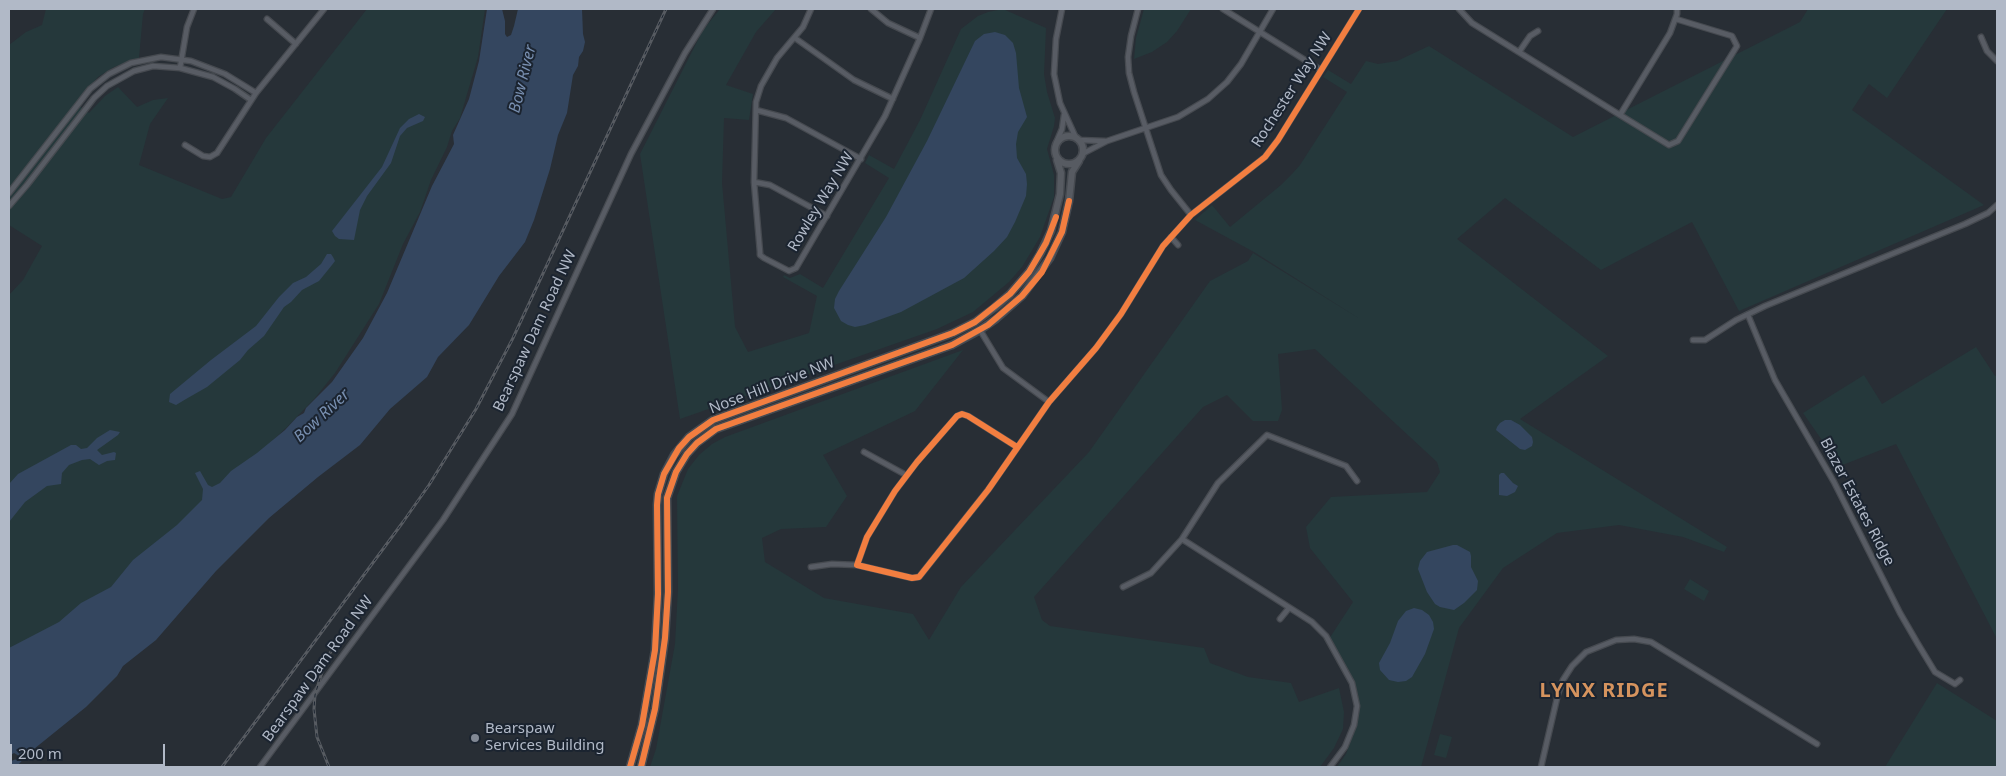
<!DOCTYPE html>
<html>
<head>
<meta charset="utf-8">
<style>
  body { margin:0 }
  #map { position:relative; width:2006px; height:776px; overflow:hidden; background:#282e35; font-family:"Noto Sans",sans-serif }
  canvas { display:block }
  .frame { position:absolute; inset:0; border:10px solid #b1b9c7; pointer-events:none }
  .scale { position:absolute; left:10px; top:744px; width:155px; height:22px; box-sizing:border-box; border:2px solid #b1b9c7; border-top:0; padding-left:6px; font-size:15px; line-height:18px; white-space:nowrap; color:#b1b9c7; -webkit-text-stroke:4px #1b2430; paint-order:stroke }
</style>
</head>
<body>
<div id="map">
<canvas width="2006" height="776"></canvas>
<div class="frame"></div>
<div class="scale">200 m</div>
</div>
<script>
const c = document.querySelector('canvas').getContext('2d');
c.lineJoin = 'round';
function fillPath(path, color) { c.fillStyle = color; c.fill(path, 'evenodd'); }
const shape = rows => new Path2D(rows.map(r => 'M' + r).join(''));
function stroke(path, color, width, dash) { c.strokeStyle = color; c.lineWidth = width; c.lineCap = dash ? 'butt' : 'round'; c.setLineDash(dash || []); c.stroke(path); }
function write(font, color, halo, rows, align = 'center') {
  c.font = font + ' "Noto Sans",sans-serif'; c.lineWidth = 4; c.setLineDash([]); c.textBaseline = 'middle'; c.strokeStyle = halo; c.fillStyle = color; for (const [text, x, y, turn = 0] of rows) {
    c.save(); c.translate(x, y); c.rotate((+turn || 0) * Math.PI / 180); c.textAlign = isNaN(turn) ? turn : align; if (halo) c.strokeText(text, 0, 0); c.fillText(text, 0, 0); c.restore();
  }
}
fillPath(shape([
  [46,9,145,9,143,14,139,58,114,67,98,77,75,103,89,113,105,96,118,87,137,107,153,100,168,98,150,124,139,165,222,199,231,197,266,138,367,9,485,9,478,57,460,118,452,131,447,147,431,180,420,212,403,244,379,304,335,373,315,398,287,427,112,593,9,656,9,295,23,280,42,246,9,225,9,45,26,32,42,25],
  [720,9,776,9,756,32,726,85,753,94,749,120,724,118,722,183,735,327,748,352,809,333,817,296,783,277,784,275,790,278,800,274,823,288,889,178,865,163,869,155,894,169,920,120,961,29,978,16,988,12,1003,9,1046,28,1044,74,1047,92,1055,118,1054,126,1047,149,1054,175,1054,197,1040,237,1022,267,1009,282,973,312,937,329,680,419,640,154,703,30],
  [1144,9,1191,9,1177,31,1167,42,1152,52,1134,59,1136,38],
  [1808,9,1947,9,1887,98,1869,84,1852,110,1984,205,1739,311,1692,222,1601,270,1505,198,1457,239,1608,356,1520,419,1727,547,1724,552,1683,537,1619,525,1557,533,1503,568,1459,628,1421,767,1337,767,1346,754,1355,730,1358,709,1351,681,1329,639,1353,602,1310,548,1306,527,1331,497,1427,492,1440,472,1437,462,1315,349,1278,354,1282,410,1278,421,1253,421,1227,395,1203,407,1034,597,1042,620,1050,626,1204,648,1210,663,1248,677,1291,683,1299,702,1339,688,1344,712,1343,729,1334,748,1320,767,650,767,656,749,675,644,678,589,677,496,688,469,699,455,712,444,725,437,963,350,915,411,823,455,847,496,826,527,781,529,762,538,765,562,824,598,913,614,929,640,961,587,1089,452,1210,281,1248,261,1253,253,1360,319,1254,252,1195,220,1212,205,1230,227,1281,185,1292,174,1300,165,1347,92,1323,77,1328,70,1351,84,1366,61,1378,64,1397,61,1429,46,1573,137,1800,22],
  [1976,347,1995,376,1997,375,1997,639,1896,444,1840,466,1803,413,1864,375,1882,404],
  [1690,579,1709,591,1704,601,1684,589],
  [1937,683,1997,721,1997,767,1885,767],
  [1440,734,1452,737,1446,758,1434,755]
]), '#25383b');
fillPath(shape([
  [487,9,502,9,505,21,505,34,507,37,511,35,514,26,518,9,582,9,583,34,585,42,583,51,579,57,578,66,573,75,567,113,558,135,550,169,534,220,525,242,499,276,469,325,438,357,427,377,390,409,360,445,318,477,269,518,216,571,156,640,123,666,117,676,86,707,29,753,18,765,15,767,9,767,9,762,21,757,14,753,9,756,9,648,59,622,81,603,111,587,133,560,177,525,202,500,203,489,195,473,200,471,208,485,212,487,220,483,231,471,257,453,285,430,297,417,304,413,306,408,332,382,363,338,387,293,432,186,454,144,453,135,469,99,479,61],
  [995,32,1005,35,1013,43,1016,53,1019,88,1027,117,1018,132,1016,144,1017,158,1026,174,1027,184,1026,196,1015,222,1007,237,994,251,964,278,901,312,865,325,855,327,848,325,841,321,834,308,835,299,839,291,886,217,927,141,975,41,984,34],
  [419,114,425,117,423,121,407,128,400,136,391,163,367,196,360,210,354,240,339,239,335,236,332,231,382,167,400,128,409,119],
  [327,254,331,254,333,257,335,261,332,265,319,281,302,290,291,302,284,307,264,336,248,350,240,360,207,387,186,399,176,405,169,402,170,394,211,360,256,326,279,297,293,283,306,277,321,264],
  [1505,420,1511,420,1520,425,1532,437,1533,442,1532,446,1525,450,1520,449,1501,434,1496,430,1497,427,1500,423],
  [110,430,120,432,118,435,97,450,102,455,114,452,116,453,115,460,107,461,99,465,90,459,82,460,69,465,62,473,61,484,47,486,25,502,9,522,9,484,18,474,71,445,76,445,81,449,87,448,97,438],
  [1501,473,1504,473,1513,483,1518,486,1515,492,1507,496,1499,495,1499,475],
  [1453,545,1457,545,1470,552,1471,556,1471,567,1478,581,1477,590,1464,603,1454,610,1440,607,1435,604,1427,592,1418,569,1420,561,1427,552],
  [1414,608,1422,610,1429,615,1433,622,1434,629,1425,654,1412,677,1406,681,1398,682,1389,680,1380,670,1379,663,1390,643,1398,621,1406,611]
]), '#34465f');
const street = shape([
  [811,9,803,27,777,58,761,86,756,102,754,182,760,252,760,255,764,258,789,271,796,268,885,116,920,38,931,9],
  [871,9,888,23,920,38],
  [1062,9,1056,39,1054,74,1060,103,1076,138],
  [1138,9,1131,36,1128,57,1129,73,1134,92,1161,175,1171,190,1191,215],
  [1223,9,1321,70],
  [1459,9,1472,23,1620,115,1670,33,1677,14,1677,9],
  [267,19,296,44],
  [1981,37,1987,51,1997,61],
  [795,38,854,80,893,99],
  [1519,52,1530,36,1538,31],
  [180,68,187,27,194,9],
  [756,110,786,118,861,159],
  [1620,115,1669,145,1678,141,1737,46,1732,36,1676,19],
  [1079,140,1105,141],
  [1056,143,1062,129,1064,115],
  [185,145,203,156,210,157,217,153,256,93,324,9],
  [1084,153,1107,141,1178,117,1208,99,1227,82,1241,64,1273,9],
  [754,182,770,185,827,216],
  [9,193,90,89,109,74,131,63,161,57,191,61,225,74,256,93],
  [9,206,27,185,94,98,107,86,134,71,153,66,180,68,213,77,235,89,251,100],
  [1171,237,1178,245],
  [1748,315,1775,380,1834,482,1900,613,1918,644,1935,672,1955,684,1960,680],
  [980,330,1003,368,1049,402],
  [1693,340,1705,340,1736,320,1765,306,1965,224,1988,213,1997,205],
  [1017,447,968,416,962,414,957,416,917,462,895,491,867,537,857,565,912,578,919,577,988,490,1049,402,1096,348,1121,314,1163,246,1191,215,1265,157,1278,140,1359,9],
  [864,452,906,475],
  [1182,539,1312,622,1326,636,1352,683,1357,706,1354,725,1345,747,1330,767],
  [811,567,832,564,857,565],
  [1123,587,1151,573,1182,539,1218,483,1267,435,1346,466,1357,481],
  [1280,619,1289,608],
  [260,767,443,520,512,414,631,154,685,53,713,9],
  [1541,767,1558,694,1563,680,1572,666,1586,652,1616,640,1634,639,1651,642,1817,744]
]);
const secondary = shape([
  '1055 150a14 14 0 1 1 28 0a14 14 0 1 1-28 0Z',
  [630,767,642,725,655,650,658,594,657,505,658,494,664,474,674,455,689,437,713,420,953,333,975,322,994,308,1010,294,1029,272,1040,254,1051,231,1060,194,1061,173,1057,160],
  [641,767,655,709,665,638,668,592,667,498,676,472,687,454,697,443,716,429,952,345,980,330,996,319,1022,296,1050,258,1062,232,1069,201,1072,172,1079,161]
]);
stroke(street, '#464a50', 7);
stroke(secondary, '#464a50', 9);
stroke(street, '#585c64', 4.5);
stroke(secondary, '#575b62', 6);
const rail = shape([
  [222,767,403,522,429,485,476,409,513,338,666,9],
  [329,767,317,737,314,709,315,695,325,662,347,623]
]);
stroke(rail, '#575b61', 3);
stroke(rail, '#1b2430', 1, [4]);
stroke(shape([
  [1017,447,968,416,962,414,957,416,917,462,895,491,867,537,857,565,912,578,919,577,988,490,1049,402,1096,348,1121,314,1163,246,1191,215,1265,157,1278,140,1359,9],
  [630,767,642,725,655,650,658,594,657,505,658,494,664,474,679,448,689,437,713,420,953,333,975,322,1010,294,1029,272,1046,243,1056,217],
  [641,767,655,709,665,638,668,592,667,498,676,472,687,454,697,443,716,429,952,345,988,325,1022,296,1042,272,1062,232,1069,201]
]), '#f27e40', 6);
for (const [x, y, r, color] of [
  [475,738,5,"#818894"]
]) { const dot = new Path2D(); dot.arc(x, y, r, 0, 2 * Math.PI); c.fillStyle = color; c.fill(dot); stroke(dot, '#1b2430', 2); }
write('15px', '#b1b9c7', '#1b2430', [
  ["Rochester Way NW",1292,90,-57],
  ["Rowley Way NW",821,202,-59],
  ["Bearspaw Dam Road NW",535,331,-65],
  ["Nose Hill Drive NW",772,386,-21],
  ["Blazer Estates Ridge",1857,502,62],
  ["Bearspaw Dam Road NW",318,669,-54]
]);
write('15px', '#b1b9c7', '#1b2430', [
  ["Bearspaw",485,729],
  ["Services Building",485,746]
], 'left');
write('italic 16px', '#788fb0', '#1b2430', [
  ["Bow River",523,79,-76],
  ["Bow River",322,416,-43]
]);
c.letterSpacing = '1px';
write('bold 20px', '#d5935e', '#1b2430', [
  ["LYNX RIDGE",1604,691]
]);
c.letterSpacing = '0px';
</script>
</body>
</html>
